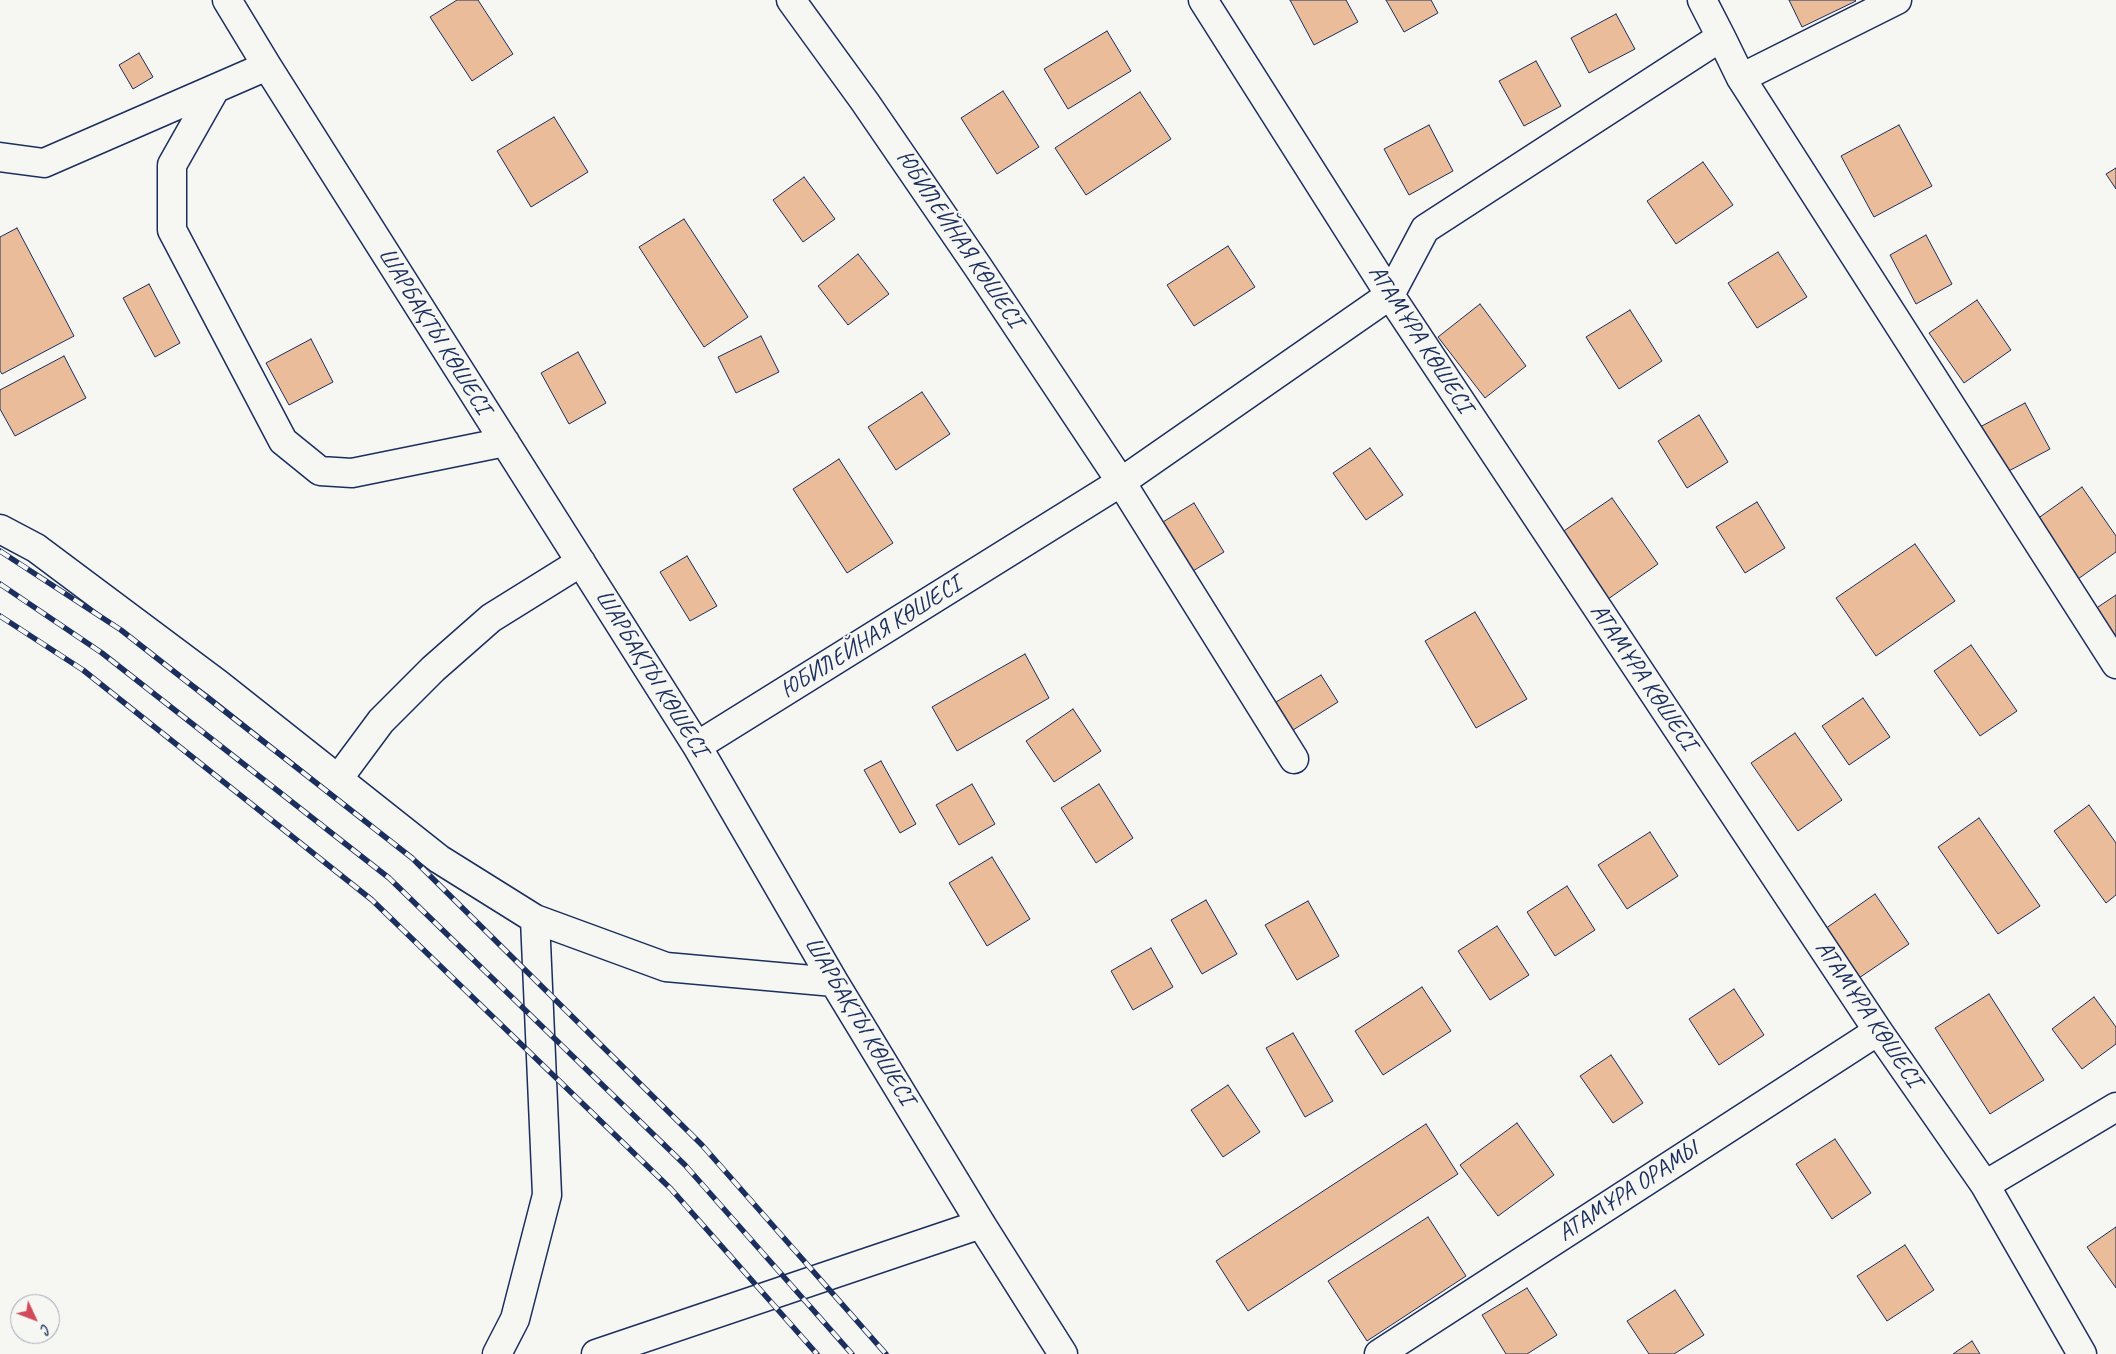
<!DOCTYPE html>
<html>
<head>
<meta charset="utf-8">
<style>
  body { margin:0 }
  #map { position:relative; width:2116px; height:1354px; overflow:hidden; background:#f6f6f2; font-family:Caveat,sans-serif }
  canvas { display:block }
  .north { position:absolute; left:10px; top:1294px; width:50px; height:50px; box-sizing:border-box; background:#f6f6f2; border:1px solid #9ea6b7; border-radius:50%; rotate:133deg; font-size:14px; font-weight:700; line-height:20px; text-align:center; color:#1b2f5e }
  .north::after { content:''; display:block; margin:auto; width:18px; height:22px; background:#d1495b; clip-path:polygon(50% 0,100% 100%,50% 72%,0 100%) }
</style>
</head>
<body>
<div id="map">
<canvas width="2116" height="1354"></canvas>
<div class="north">С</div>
</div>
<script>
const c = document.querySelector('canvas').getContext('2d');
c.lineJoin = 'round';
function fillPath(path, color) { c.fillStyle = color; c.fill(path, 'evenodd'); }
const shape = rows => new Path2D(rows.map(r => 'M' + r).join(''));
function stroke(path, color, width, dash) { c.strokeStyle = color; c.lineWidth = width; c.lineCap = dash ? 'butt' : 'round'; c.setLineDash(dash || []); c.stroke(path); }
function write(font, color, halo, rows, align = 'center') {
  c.font = font + ' Caveat,sans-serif'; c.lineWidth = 4; c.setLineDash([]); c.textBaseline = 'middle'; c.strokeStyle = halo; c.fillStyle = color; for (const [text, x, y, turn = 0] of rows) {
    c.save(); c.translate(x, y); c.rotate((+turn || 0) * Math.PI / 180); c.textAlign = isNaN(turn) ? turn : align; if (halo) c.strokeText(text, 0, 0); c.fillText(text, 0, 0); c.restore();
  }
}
const building = shape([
  [457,0,478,0,513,54,472,81,430,17,457,0],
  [1290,0,1346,0,1358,22,1314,45,1290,0],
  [1386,0,1431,0,1438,13,1404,32,1386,0],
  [1789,0,1855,0,1856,1,1802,27,1789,0],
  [1616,14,1635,49,1589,73,1571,38,1616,14],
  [1107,31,1131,71,1068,109,1044,69,1107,31],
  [139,53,153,77,133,89,119,65,139,53],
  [1536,61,1561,106,1524,126,1499,81,1536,61],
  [1003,91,1039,147,997,174,961,118,1003,91],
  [1140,92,1171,139,1086,195,1055,148,1140,92],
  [554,117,588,172,531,207,497,151,554,117],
  [1429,125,1453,171,1409,195,1384,149,1429,125],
  [1899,125,1932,186,1874,217,1841,156,1899,125],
  [1703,162,1733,205,1676,244,1647,201,1703,162],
  [2116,168,2116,189,2106,174,2116,168],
  [804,177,835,219,803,242,773,200,804,177],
  [684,219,748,317,704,347,639,247,684,219],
  [17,228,74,336,2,374,0,371,0,237,17,228],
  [1926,235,1952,284,1916,304,1890,255,1926,235],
  [1228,246,1255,287,1194,326,1167,285,1228,246],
  [1778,252,1807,297,1757,328,1728,283,1778,252],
  [858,254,889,294,848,325,818,286,858,254],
  [149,284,180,343,155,357,123,298,149,284],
  [1977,300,2011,350,1964,383,1929,333,1977,300],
  [1480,304,1526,366,1485,398,1438,337,1480,304],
  [1630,310,1662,361,1619,389,1586,337,1630,310],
  [761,336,779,372,736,393,718,357,761,336],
  [311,339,333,382,289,405,266,363,311,339],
  [578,352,606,403,569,424,541,373,578,352],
  [64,356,86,398,15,436,0,409,0,390,64,356],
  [922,392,950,434,896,470,868,427,922,392],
  [2025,403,2050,449,2005,473,1980,427,2025,403],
  [1699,415,1728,462,1687,488,1658,441,1699,415],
  [1370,448,1403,495,1366,520,1333,473,1370,448],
  [839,459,893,543,847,573,793,489,839,459],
  [2082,487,2116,536,2116,552,2078,579,2037,519,2082,487],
  [1612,498,1658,564,1601,604,1555,537,1612,498],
  [1757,502,1785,548,1745,573,1716,527,1757,502],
  [1194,503,1224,552,1188,574,1158,525,1194,503],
  [1915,544,1955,601,1876,656,1836,598,1915,544],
  [687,556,717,606,690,621,660,572,687,556],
  [2116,595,2116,646,2092,611,2116,595],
  [1475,612,1527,699,1476,728,1425,641,1475,612],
  [1971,645,2017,711,1980,736,1934,671,1971,645],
  [1025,654,1049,698,957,751,932,707,1025,654],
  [1321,675,1338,702,1293,730,1276,702,1321,675],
  [1863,698,1890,737,1849,765,1822,726,1863,698],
  [1073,709,1101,751,1054,782,1026,741,1073,709],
  [1795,733,1842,800,1798,831,1751,763,1795,733],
  [881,761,916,824,900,833,864,770,881,761],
  [972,784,995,824,959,845,936,805,972,784],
  [1099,784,1133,838,1096,863,1061,808,1099,784],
  [2089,805,2116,843,2116,895,2106,903,2054,831,2089,805],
  [1979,818,2040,906,1998,934,1938,847,1979,818],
  [1650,832,1678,876,1627,909,1598,865,1650,832],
  [992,857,1030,919,987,946,949,883,992,857],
  [1567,886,1595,930,1555,956,1527,912,1567,886],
  [1875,894,1909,944,1856,980,1822,931,1875,894],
  [1206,900,1237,954,1202,974,1171,920,1206,900],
  [1308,901,1339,956,1297,980,1265,925,1308,901],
  [1497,926,1529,975,1490,1000,1458,951,1497,926],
  [1151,948,1173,987,1133,1010,1111,971,1151,948],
  [1422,987,1451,1031,1383,1075,1355,1031,1422,987],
  [1734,989,1764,1035,1719,1065,1689,1019,1734,989],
  [1989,994,2044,1080,1990,1114,1935,1028,1989,994],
  [2094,997,2116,1027,2116,1044,2082,1069,2052,1029,2094,997],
  [1293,1033,1333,1101,1305,1117,1266,1048,1293,1033],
  [1611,1055,1643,1103,1613,1123,1580,1076,1611,1055],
  [1228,1085,1260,1132,1223,1157,1191,1110,1228,1085],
  [1517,1123,1554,1175,1498,1216,1460,1165,1517,1123],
  [1426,1124,1458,1174,1248,1311,1216,1261,1426,1124],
  [1835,1139,1871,1193,1832,1219,1796,1164,1835,1139],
  [1428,1217,1466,1276,1367,1341,1328,1281,1428,1217],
  [2116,1227,2116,1288,2087,1247,2116,1227],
  [1905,1245,1934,1290,1887,1321,1857,1276,1905,1245],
  [1527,1288,1557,1335,1527,1354,1506,1354,1482,1315,1527,1288],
  [1675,1290,1704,1335,1674,1354,1649,1354,1627,1321,1675,1290],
  [1972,1341,1980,1354,1953,1354,1972,1341]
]);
fillPath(building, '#eabc9a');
stroke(building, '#1b2f5e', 1);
const minor = shape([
  [227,0,267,66,697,746,834,982,981,1224,1063,1354],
  [791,0,865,102,978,267,1121,482,1294,759],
  [1203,0,1390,295,1878,1031,1985,1185,2082,1354],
  [1721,37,1741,78,2116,664],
  [1741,78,1897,0],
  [215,89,172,165,172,230,283,441,320,471,352,473,505,442],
  [0,157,44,163,267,66],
  [0,529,36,548,218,684,439,859,535,919,666,967,834,982],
  [697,746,1121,482,1390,295,1425,229,1721,37,1702,0],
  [338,779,381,721,433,669,491,618,581,562],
  [1985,1185,2116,1107],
  [497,1354,515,1319,547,1195,535,919],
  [596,1354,981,1224],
  [1379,1354,1878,1031]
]);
stroke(minor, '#1b2f5e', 31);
stroke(minor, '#f6f6f2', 28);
const rail = shape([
  [0,551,121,630,412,858,702,1145,886,1354],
  [0,584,102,653,389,878,685,1165,852,1354],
  [0,616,83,670,372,900,671,1189,817,1354]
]);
stroke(rail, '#1b2f5e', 5.5);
stroke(rail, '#f6f6f2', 4, [11]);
write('24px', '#1b2f5e', '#f6f6f2', [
  ["ЮБИЛЕЙНАЯ КӨШЕСІ",959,239,56],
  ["ШАРБАҚТЫ КӨШЕСІ",434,331,58],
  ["АТАМҰРА КӨШЕСІ",1420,339,57],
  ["ЮБИЛЕЙНАЯ КӨШЕСІ",871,638,-32],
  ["ШАРБАҚТЫ КӨШЕСІ",651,673,58],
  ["АТАМҰРА КӨШЕСІ",1643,677,56],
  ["АТАМҰРА КӨШЕСІ",1868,1014,56],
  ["ШАРБАҚТЫ КӨШЕСІ",859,1021,59],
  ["АТАМҰРА ОРАМЫ",1628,1192,-33]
]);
</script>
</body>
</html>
